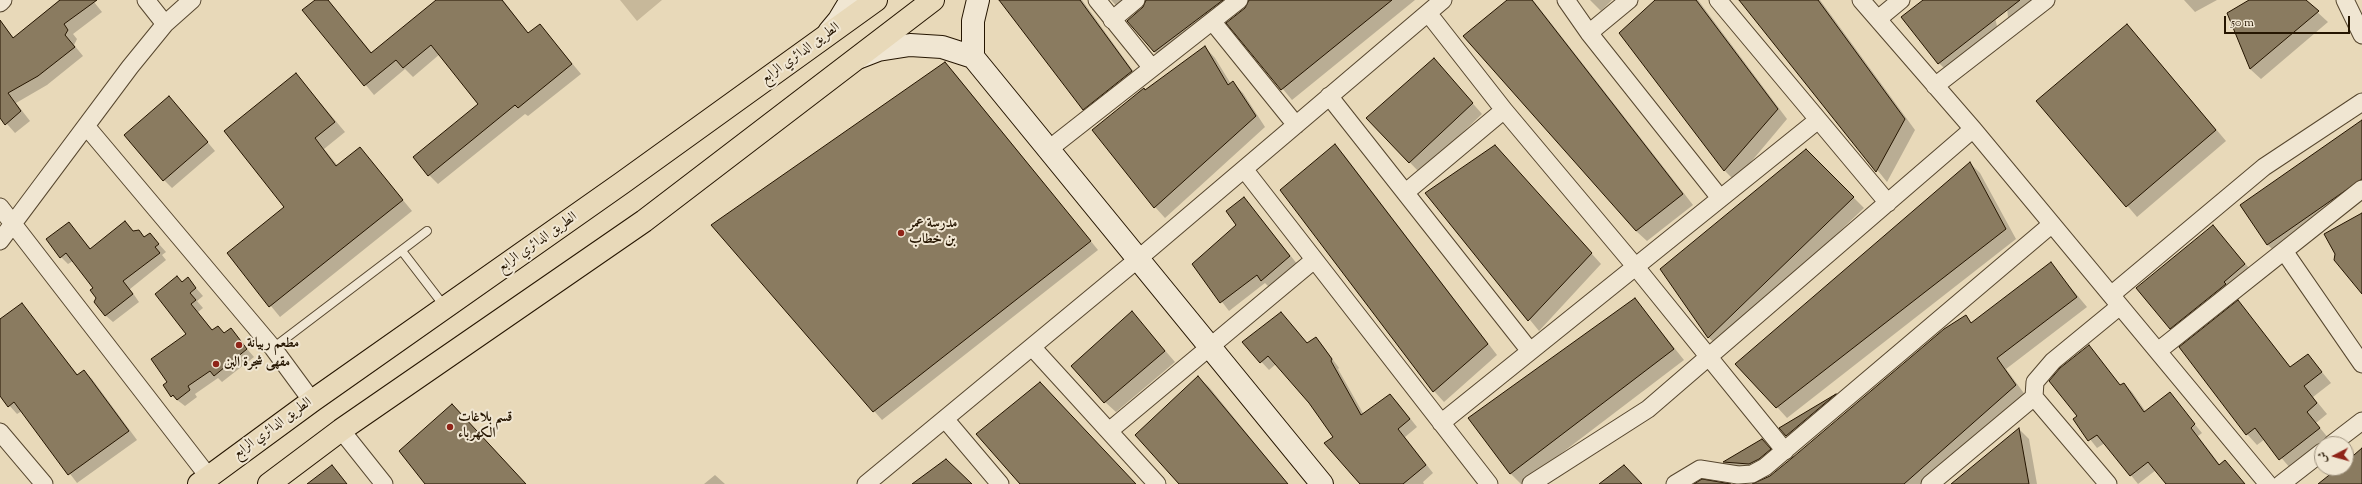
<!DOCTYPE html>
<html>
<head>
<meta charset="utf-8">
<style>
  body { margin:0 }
  #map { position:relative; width:2362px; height:484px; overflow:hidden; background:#e8d9b9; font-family:"Sorts Mill Goudy",Amiri,serif }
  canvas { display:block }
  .north { position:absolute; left:2314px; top:436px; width:40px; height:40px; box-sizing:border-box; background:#f0e6d2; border:1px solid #9f927e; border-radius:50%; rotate:264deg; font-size:11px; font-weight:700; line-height:16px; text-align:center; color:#251500 }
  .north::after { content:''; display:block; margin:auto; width:14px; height:18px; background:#8f2418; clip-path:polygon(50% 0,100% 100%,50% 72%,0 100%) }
  .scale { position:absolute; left:2224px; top:16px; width:126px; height:18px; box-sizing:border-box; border:2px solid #251500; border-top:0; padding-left:5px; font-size:12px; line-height:14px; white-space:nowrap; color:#251500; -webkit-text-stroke:3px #f0e6d2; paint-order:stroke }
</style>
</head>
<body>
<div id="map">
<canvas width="2362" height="484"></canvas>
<div class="north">ش</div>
<div class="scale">50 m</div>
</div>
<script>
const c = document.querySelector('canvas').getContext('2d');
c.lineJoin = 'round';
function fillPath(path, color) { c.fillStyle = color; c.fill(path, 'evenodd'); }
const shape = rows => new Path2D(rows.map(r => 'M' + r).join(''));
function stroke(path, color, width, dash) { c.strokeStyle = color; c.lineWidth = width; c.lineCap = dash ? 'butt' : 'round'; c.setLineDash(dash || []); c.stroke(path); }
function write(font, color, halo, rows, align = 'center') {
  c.font = font + ' "Sorts Mill Goudy",Amiri,serif'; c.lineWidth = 4; c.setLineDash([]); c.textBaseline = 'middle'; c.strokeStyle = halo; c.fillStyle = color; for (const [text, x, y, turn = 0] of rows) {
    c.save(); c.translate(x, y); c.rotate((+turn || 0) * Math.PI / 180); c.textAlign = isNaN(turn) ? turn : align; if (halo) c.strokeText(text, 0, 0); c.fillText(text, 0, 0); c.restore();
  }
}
fillPath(shape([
  [620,0,662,0,637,21]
]), '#c7b89a');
fillPath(shape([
  [59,0,97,0,94,2,102,12,73,34,77,39,74,45,83,56,47,85,16,103,30,121,15,133,0,116,0,21,14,38],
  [316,0,328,0,372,53,438,0,503,0,529,34,540,25,581,74,528,116,525,114,438,184,429,175,480,104,440,54,413,77,405,69,374,95,304,10],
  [1008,0,1082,0,1141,82,1094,120,1083,109],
  [1111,0,1145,0,1125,15],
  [1146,0,1415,0,1292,100,1228,23,1249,5,1249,1,1243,2,1165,62,1154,51],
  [1508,0,1533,0,1693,205,1647,241,1636,231],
  [1590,0,1612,0,1601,11],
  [1656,0,1698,0,1787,119,1735,181,1725,171,1620,33],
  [1741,0,1820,0,1915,130,1887,182],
  [1925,0,1991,0,1999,35,1949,73,1939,63],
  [2006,0,2054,0,2018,27,2008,17],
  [2184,0,2217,0,2195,12],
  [2251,0,2304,0,2328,22,2261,79,2250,69,2228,13],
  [2137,36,2226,141,2137,217,2038,101],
  [1205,47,1215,58,1231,84,1233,83,1243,93,1265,127,1165,218,1155,207,1146,91],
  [1434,59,1482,114,1420,173,1367,118],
  [953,71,1098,250,882,420,712,225],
  [296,74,345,132,324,149,338,166,360,148,412,211,280,317,228,254,286,207],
  [177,106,215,151,172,188,164,180],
  [2362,121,2362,196,2278,255,2268,245,2241,206],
  [1335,145,1345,156,1497,355,1444,402,1434,391,1281,190],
  [1495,146,1601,264,1539,331,1427,193],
  [1806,150,1864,208,1719,347,1708,337],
  [1970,163,1980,173,2016,239,1787,418,1777,407],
  [1244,198,1298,265,1270,288,1265,283,1229,311,1193,264,1237,225],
  [125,222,134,232,139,231,145,238,150,234,166,252,162,255,166,260,130,289,139,302,113,322,105,315,94,288,73,261,68,264,61,257,69,223,91,249],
  [2213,226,2255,275,2181,339,2170,328],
  [2051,264,2087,307,2006,369,2026,396,1926,484,1756,484,1772,476,1965,317,1972,324],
  [188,279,203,296,197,301,203,308,198,312,213,331,225,334,230,329,254,357,222,382,218,378,195,394,197,397,185,406,172,396,168,382,188,334,183,283],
  [1635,299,1684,360,1521,484,1511,474,1469,418],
  [2238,301,2291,368,2308,355,2331,383,2313,397,2327,414,2316,423,2329,439,2291,469,2265,439,2257,445,2247,434],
  [22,305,78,375,84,371,92,379,137,440,77,483,22,411,17,414,0,395,0,321],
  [1132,312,1175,362,1116,412,1105,402],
  [1281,313,1308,344,1316,338,1323,346,1339,368,1338,369,1364,415,1390,395,1398,403,1417,427,1405,437,1433,473,1423,482,1424,484,1362,484,1334,437,1310,403,1276,364,1269,370,1243,342],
  [2089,347,2121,386,2124,384,2132,392,2146,412,2169,393,2202,433,2198,436,2220,465,2225,461,2245,484,2167,484,2156,470,2138,484,2105,443,2097,448,2074,419,2078,416],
  [1198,377,1209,387,1288,484,1181,484],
  [1836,395,1845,405,1797,446,1781,428],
  [2019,429,2029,439,2037,484,1953,484],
  [1762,440,1780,460,1734,472,1724,463],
  [715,475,725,484,704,484]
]), '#0003');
const building = shape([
  [60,0,97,0,64,24,68,30,65,35,75,47,38,76,8,93,21,111,5,125,0,118,0,20,13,38,60,0],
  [315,0,328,0,371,53,436,0,502,0,528,33,540,24,572,64,518,108,515,105,428,176,413,157,478,104,431,45,403,68,396,60,364,86,302,10,315,0],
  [999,0,1080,0,1132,71,1083,110,999,0],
  [1146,0,1223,0,1154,52,1127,21,1143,7,1146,0],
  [1249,0,1392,0,1281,90,1226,23,1245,8,1249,0],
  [1507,0,1532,0,1683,194,1636,231,1463,36,1507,0],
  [1655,0,1696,0,1778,109,1724,171,1619,33,1655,0],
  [1739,0,1818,0,1905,119,1876,172,1739,0],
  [1923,0,2020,0,1938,64,1901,17,1923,0],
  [2249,0,2306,0,2319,11,2250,69,2227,13,2249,0],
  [2127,24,2216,130,2126,207,2036,101,2127,24],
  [1205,46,1228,85,1233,81,1256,116,1154,208,1092,130,1144,88,1145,90,1205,46],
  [1434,58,1473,103,1409,163,1366,118,1434,58],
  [945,62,1091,241,873,412,711,225,945,62],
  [296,73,335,122,315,138,336,166,360,147,403,200,269,307,227,253,284,207,224,131,296,73],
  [169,96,208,142,163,181,124,135,169,96],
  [2362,120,2362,179,2267,245,2240,205,2362,120],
  [1335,144,1488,344,1433,392,1280,190,1335,144],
  [1495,145,1592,253,1528,321,1425,193,1495,145],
  [1806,149,1854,197,1708,338,1660,269,1806,149],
  [1970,162,2006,229,1776,408,1735,364,1970,162],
  [1244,197,1290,256,1261,281,1257,275,1220,303,1192,264,1236,225,1226,211,1244,197],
  [2362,213,2362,294,2334,260,2335,254,2324,234,2362,213],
  [125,221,133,231,139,230,144,237,150,233,159,244,155,247,160,253,123,281,133,294,105,316,94,302,96,298,90,290,93,288,66,253,60,258,46,239,69,222,90,249,125,221],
  [2213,225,2245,264,2224,282,2226,284,2170,329,2136,288,2213,225],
  [2051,262,2077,297,1997,358,2016,385,1904,484,1752,484,1770,476,1792,458,1944,329,1966,315,1971,323,2051,262],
  [177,276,182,282,188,277,196,288,190,293,196,300,191,304,212,330,218,326,224,333,231,328,247,349,214,376,210,371,188,386,190,390,177,400,173,395,171,397,163,385,167,382,151,359,186,334,155,294,177,276],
  [1635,298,1674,349,1510,474,1468,418,1635,298],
  [2238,300,2290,367,2308,354,2322,372,2304,386,2317,403,2307,412,2320,428,2279,460,2255,428,2246,435,2179,347,2238,300],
  [22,303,77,375,84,370,129,431,68,475,14,402,8,407,0,396,0,319,22,303],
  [1132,311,1165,351,1104,403,1071,366,1132,311],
  [1281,312,1307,343,1316,337,1332,359,1331,361,1361,415,1390,394,1410,419,1398,429,1426,465,1403,484,1360,484,1324,443,1333,437,1309,403,1268,356,1260,363,1242,342,1281,312],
  [2089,345,2120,385,2124,383,2144,412,2170,392,2195,424,2191,428,2219,465,2225,460,2245,484,2166,484,2148,462,2130,476,2097,435,2088,441,2073,419,2077,416,2049,381,2060,368,2089,345],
  [1198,376,1288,484,1179,484,1135,435,1198,376],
  [1040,382,1136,484,1020,484,976,434,1040,382],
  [1836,394,1786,436,1779,428,1836,394],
  [452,404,526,484,425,484,399,451,452,404],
  [2019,428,2029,484,1951,484,2019,428],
  [1762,439,1771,449,1759,459,1749,464,1723,462,1762,439],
  [2362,448,2362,484,2318,484,2338,468,2346,468,2346,462,2362,448],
  [946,459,972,484,912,484,946,459],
  [332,465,347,484,307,484,332,465],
  [1624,465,1642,484,1599,484,1624,465],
  [1702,479,1731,484,1694,484,1702,479]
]);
fillPath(building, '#8a7b60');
stroke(building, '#251500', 1);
const lane = shape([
  [402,251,445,307],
  [273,348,427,231]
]);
const street = shape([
  [146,0,165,24],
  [1097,0,1152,68],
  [1566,0,1589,33,1720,198],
  [1718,0,1888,203],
  [1861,0,1973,129,2268,484],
  [2345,0,2362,35],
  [0,3,3,0],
  [1428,13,1504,110,1635,266,1785,451],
  [1878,19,1901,0],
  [1112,20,1136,0],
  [1212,21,1296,125],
  [1589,33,1629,0],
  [1935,86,2046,0],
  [1329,96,1530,351],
  [86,126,273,348,312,401],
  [1049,149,1239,0],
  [1244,169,1489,484],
  [1406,192,1504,110],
  [0,207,208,476],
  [0,241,130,67,165,24,192,0],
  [2284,251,2362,364],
  [2111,295,2264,167,2362,102],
  [1032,347,1157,484],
  [2158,351,2362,189],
  [945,419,1000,484],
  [1441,423,1818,120],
  [341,430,384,484],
  [1109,431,1314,260],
  [0,432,44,484],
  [2332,444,2362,421],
  [866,484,1138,259,1443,0],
  [1531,484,1648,409,1973,129],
  [1675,484,1700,469,1738,475,1752,474,1765,467,2052,224],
  [1930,484,2034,397],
  [2108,484,2034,397,2035,382,2053,361,2120,306],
  [2281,484,2322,452]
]);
const secondary = shape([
  [829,32,839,20,851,0],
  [860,57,878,50,910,45,942,47,973,57,1322,484],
  [973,57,973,21,978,0]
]);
const primary = shape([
  [199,484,312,401,622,183,876,0],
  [269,484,341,430,644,221,933,0]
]);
stroke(lane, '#56462e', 10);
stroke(street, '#56462e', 19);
stroke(secondary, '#251500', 24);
stroke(primary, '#251500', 24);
stroke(lane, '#f0e6d2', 8);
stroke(street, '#f0e6d2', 17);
stroke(secondary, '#f0e6d2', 22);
stroke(primary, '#e8d9b9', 22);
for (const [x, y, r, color] of [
  [901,233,4,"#8f2418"],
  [239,345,4,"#8f2418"],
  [216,364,4,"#8f2418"],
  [450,427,4,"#8f2418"]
]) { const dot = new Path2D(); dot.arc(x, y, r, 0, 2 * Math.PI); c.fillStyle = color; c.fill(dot); stroke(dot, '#f0e6d2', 1.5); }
write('14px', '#251500', '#f0e6d2', [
  ["الطريق الدائري الرابع",801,54,-36],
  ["الطريق الدائري الرابع",538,243,-35],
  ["الطريق الدائري الرابع",273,429,-36]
]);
write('bold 14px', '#251500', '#f0e6d2', [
  ["مدرسة عمر",909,225],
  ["بن خطاب",909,241],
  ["مطعم ربيانة",247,345],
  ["مقهى شجرة البن",224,364],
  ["قسم بلاغات",458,419],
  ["الكهرباء",458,435]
], 'left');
</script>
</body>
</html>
